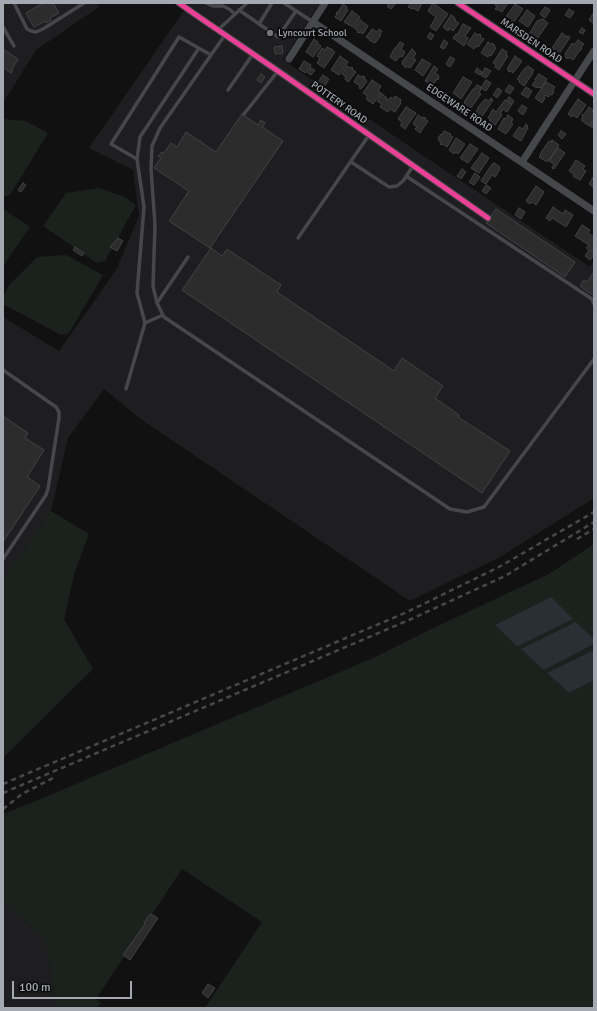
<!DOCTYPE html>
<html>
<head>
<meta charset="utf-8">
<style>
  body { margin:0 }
  #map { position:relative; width:597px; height:1011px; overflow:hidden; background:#111112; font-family:Signika,sans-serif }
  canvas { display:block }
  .frame { position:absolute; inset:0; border:4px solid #a3a8b1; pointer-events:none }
  .scale { position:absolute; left:12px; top:981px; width:120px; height:18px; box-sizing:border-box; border:2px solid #a3a8b1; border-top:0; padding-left:5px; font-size:12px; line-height:14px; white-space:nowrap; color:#a3a8b1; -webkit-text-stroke:3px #0c0c0d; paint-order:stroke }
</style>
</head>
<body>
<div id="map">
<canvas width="597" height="1011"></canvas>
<div class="frame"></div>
<div class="scale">100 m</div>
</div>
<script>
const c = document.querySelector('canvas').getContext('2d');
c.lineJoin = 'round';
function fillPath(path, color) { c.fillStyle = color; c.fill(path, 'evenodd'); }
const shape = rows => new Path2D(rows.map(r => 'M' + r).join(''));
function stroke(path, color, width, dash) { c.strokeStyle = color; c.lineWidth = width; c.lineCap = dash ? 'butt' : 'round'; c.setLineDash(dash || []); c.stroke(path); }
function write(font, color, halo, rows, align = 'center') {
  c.font = font + ' Signika,sans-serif'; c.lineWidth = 4; c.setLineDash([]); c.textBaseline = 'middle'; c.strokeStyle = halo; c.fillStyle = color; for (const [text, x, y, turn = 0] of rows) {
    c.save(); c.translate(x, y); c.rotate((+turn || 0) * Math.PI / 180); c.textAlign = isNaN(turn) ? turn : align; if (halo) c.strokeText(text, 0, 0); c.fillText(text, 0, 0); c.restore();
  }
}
fillPath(shape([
  [3,3,96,3,99,7,36,50,3,103],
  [189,3,320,3,283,60,412,148,590,267,594,261,594,498,500,557,410,601,142,420,104,389,68,438,51,511,3,579,3,317,59,351,116,270,139,216,133,170,89,148],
  [3,901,45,939,57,1008,3,1008]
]), '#1e1e20');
fillPath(shape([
  [3,119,26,121,48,133,10,195,3,197],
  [99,188,125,197,136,205,105,261,97,263,43,226,66,193],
  [3,210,5,210,30,227,3,266],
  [66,255,103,275,69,333,61,335,3,304,3,297,9,285,37,257],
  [51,511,89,534,75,571,64,619,93,669,3,758,3,579],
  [594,544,594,639,576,622,544,670,594,644,594,650,547,673,569,693,594,680,594,1008,205,1008,262,922,182,869,96,999,101,1003,97,1008,57,1008,45,939,3,901,3,814,31,803,373,658,429,630,549,574]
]), '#1b211c');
fillPath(shape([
  [551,597,573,619,520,645,517,646,495,625],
  [576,622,594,639,594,644,544,670,521,649],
  [594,650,594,680,569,693,547,673]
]), '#293035');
const building = shape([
  [43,3,53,3,59,13,50,18,51,20,46,23,45,21,34,27,26,13,43,3],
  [389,3,396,3,391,9,387,6,389,3],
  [411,3,422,3,418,11,413,8,412,9,408,7,411,3],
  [433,3,448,14,436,31,430,27,436,17,428,11,433,3],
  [496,3,508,3,502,12,497,9,497,10,495,9,497,6,495,5,496,3],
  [343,4,347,7,346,9,348,10,341,21,335,17,337,14,336,13,337,12,338,12,343,4],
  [515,4,523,9,513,23,505,18,515,4],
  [545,7,550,10,545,18,540,14,545,7],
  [569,9,574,12,570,18,565,15,569,9],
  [527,10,535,16,528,27,519,21,527,10],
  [352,11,360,17,353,27,344,22,352,11],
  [594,12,594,24,589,20,594,12],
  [451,15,455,18,454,19,456,20,455,21,459,23,453,31,449,28,448,31,443,27,451,15],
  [543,19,548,23,537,39,529,34,537,21,543,19],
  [360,20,368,26,363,34,360,32,359,33,357,32,358,31,354,28,360,20],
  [463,24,471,28,465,36,468,38,464,46,453,38,456,34,457,35,463,24],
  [582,28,585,30,583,34,579,32,582,28],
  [372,29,377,32,379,29,382,31,380,34,381,35,375,43,369,40,370,39,366,37,372,29],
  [430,33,434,35,431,40,427,37,430,33],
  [475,33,478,35,479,34,481,35,480,37,484,39,478,47,476,46,474,49,467,44,475,33],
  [562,33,567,37,568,36,570,37,569,39,559,54,552,48,562,33],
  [314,39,318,42,317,43,321,46,313,57,306,52,314,39],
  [444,40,448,43,444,49,440,47,444,40],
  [578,40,584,44,581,48,582,48,581,50,580,50,573,60,569,57,568,59,565,57,566,55,565,54,572,43,574,45,578,40],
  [400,42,404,44,401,49,405,52,402,57,400,56,396,61,390,57,393,51,400,42],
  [488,42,491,44,492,43,495,45,494,46,496,48,491,56,489,55,488,57,481,53,488,42],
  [282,46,283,53,275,54,274,47,282,46],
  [327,47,333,50,332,51,335,52,324,68,317,63,320,58,317,56,322,48,325,50,327,47],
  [3,49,18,59,12,69,13,70,11,73,3,67,3,49],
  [412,49,416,53,413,58,416,60,410,68,407,66,406,68,402,64,403,63,402,62,412,49],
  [502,49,507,52,506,55,508,56,499,70,495,67,496,65,493,63,502,49],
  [340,56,348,62,339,75,331,70,340,56],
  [515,56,522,61,513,73,510,71,509,72,508,71,509,70,507,69,515,56],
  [450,57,455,59,450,67,446,64,450,57],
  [422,59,431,64,423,76,415,70,422,59],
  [304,61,311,65,306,73,299,69,304,61],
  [347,66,350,68,351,67,353,68,352,69,356,72,348,82,345,79,346,77,342,74,347,66],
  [434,66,438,69,435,73,439,76,438,80,437,79,432,86,425,81,434,66],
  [528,66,534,70,532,72,533,73,524,86,519,82,520,81,517,79,525,68,526,68,528,66],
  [311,68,315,70,311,75,308,73,311,68],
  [477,68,482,72,480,75,475,72,477,68],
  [485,68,491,71,486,78,481,75,485,68],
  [261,74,265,77,261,83,257,80,261,74],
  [539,74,547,79,541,88,538,87,537,88,532,85,536,80,535,79,539,74],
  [323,75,329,79,324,87,318,82,323,75],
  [358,75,362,77,363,76,365,77,364,78,367,81,362,88,361,88,361,89,359,88,360,86,354,82,358,75],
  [463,77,472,82,461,99,453,93,463,77],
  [372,80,381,86,378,91,381,93,373,104,366,99,368,96,363,93,372,80],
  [486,80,491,83,486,91,481,88,486,80],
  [546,82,555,87,553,90,554,91,552,95,551,94,548,97,545,95,544,97,545,98,542,103,535,98,546,82],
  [477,85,481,87,481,89,479,93,481,94,470,109,464,105,465,103,464,102,473,89,474,89,477,85],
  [509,85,514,88,510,94,505,91,509,85],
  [526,87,532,91,528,98,521,94,526,87],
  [498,88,502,91,497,98,493,95,498,88],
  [382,94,387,98,386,99,388,100,391,97,394,99,395,96,401,100,400,103,401,103,395,112,390,109,388,112,380,107,382,104,377,101,382,94],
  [509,97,514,101,512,104,507,100,509,97],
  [491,98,493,100,481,118,475,114,479,106,485,99,489,101,491,98],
  [578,99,586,105,577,118,573,115,572,117,568,114,578,99],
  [505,100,512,104,507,112,503,109,500,114,502,115,495,125,489,121,491,120,488,118,493,109,496,112,505,100],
  [522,105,527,108,523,115,518,111,522,105],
  [406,107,416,113,405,129,401,126,401,124,402,122,398,119,406,107],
  [589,107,593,110,592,112,594,113,594,119,589,126,581,120,583,117,582,116,583,114,584,115,589,107],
  [242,114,258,125,261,120,265,123,262,127,283,141,210,248,169,221,189,191,154,168,161,158,158,156,162,152,164,153,171,143,177,147,186,132,216,152,242,114],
  [418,115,422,118,423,117,426,118,425,119,428,121,420,133,415,129,417,127,413,124,418,115],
  [508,115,513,119,511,123,513,124,506,134,498,129,504,118,506,119,508,115],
  [594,121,594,129,590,126,594,121],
  [526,124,528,126,527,127,528,128,521,141,513,136,519,127,523,129,526,124],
  [444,131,451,134,450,135,453,137,447,147,443,144,441,145,440,144,441,142,438,140,439,138,438,138,441,134,442,135,444,131],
  [561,131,566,134,562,139,558,135,561,131],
  [456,138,465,144,458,154,455,152,454,154,449,150,456,138],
  [552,140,559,145,549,160,548,160,547,162,539,157,541,155,540,154,549,141,551,142,552,140],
  [470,144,478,149,468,163,460,158,470,144],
  [558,148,565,153,554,169,552,168,554,164,549,161,558,148],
  [482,153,489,158,479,173,471,168,482,153],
  [576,160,585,166,583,169,586,171,580,180,573,176,574,174,569,171,576,160],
  [494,163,500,167,499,168,500,169,495,177,492,175,486,184,481,181,492,164,493,164,494,163],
  [462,169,466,172,461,179,457,176,462,169],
  [475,173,480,177,474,185,469,182,475,173],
  [594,176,594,188,589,184,594,176],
  [23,183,26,185,21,192,18,190,23,183],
  [486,185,491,188,486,194,482,191,486,185],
  [536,186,544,192,536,205,532,202,530,204,526,201,536,186],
  [553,207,563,214,565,210,573,215,566,227,552,218,550,221,546,218,553,207],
  [519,208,525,212,521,219,515,215,519,208],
  [496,209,575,262,565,277,486,223,496,209],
  [582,225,590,230,588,233,594,237,594,248,591,251,594,252,594,254,590,260,585,256,589,250,586,248,589,245,575,236,582,225],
  [118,238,123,241,117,251,110,247,118,238],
  [75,247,84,253,82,256,73,250,75,247],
  [211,248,222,256,227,249,281,285,277,292,394,371,402,358,443,386,435,398,459,415,458,417,510,451,482,493,182,290,211,248],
  [594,272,594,296,580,286,584,280,587,282,594,272],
  [3,416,28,433,25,438,44,450,27,477,40,486,3,542,3,416],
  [151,914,158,918,130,960,123,955,145,924,144,923,145,921,146,921,147,920,146,919,151,914],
  [208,984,215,988,208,998,202,993,208,984]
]);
fillPath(building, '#2c2c2d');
stroke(building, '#414245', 1);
stroke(shape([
  [14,3,27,29,31,31,36,32,43,29,84,3],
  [206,3,213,6,223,6,229,9,235,14],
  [284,3,313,22],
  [239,10,278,37,296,11],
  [259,24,272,3],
  [3,27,14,46],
  [218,30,247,3],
  [225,35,160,128,152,146,151,169,155,225,153,286,157,303,164,317,450,509,467,512,484,507,594,359],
  [228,90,253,54],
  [244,114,278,71],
  [137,159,140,137,199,48],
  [351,162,389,187,397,186,403,181,413,166],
  [406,176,592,299,594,304],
  [298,238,369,135],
  [157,303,188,257],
  [163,315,145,323,137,293,144,207,137,159,111,144,179,37,211,55],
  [3,370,56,407,59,412,59,418,48,489,46,495,3,559],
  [126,389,145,323]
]), '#45474a', 3.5);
stroke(shape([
  [179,3,196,15,278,71,488,218],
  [458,3,594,94],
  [313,22,594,211],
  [289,59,325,3],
  [522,162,594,51]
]), '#45474a', 7);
stroke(shape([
  [577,539,594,529],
  [3,784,407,612,499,567,594,512],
  [3,793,409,620,505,576,594,522],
  [3,809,22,794,55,777]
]), '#47484a', 2.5, [5, 4]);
stroke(shape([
  [179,3,196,15,278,71,488,218],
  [458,3,594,94]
]), '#ea4096', 5);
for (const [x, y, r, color] of [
  [270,33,4,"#707379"]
]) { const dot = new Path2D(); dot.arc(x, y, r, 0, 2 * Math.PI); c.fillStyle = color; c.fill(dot); stroke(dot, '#0c0c0d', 1.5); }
write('10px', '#a3a8b1', '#0c0c0d', [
  ["Lyncourt School",278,33]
], 'left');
write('10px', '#a3a8b1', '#0c0c0d', [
  ["MARSDEN ROAD",531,41,34],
  ["POTTERY ROAD",339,103,35],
  ["EDGEWARE ROAD",459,108,34]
]);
</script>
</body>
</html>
